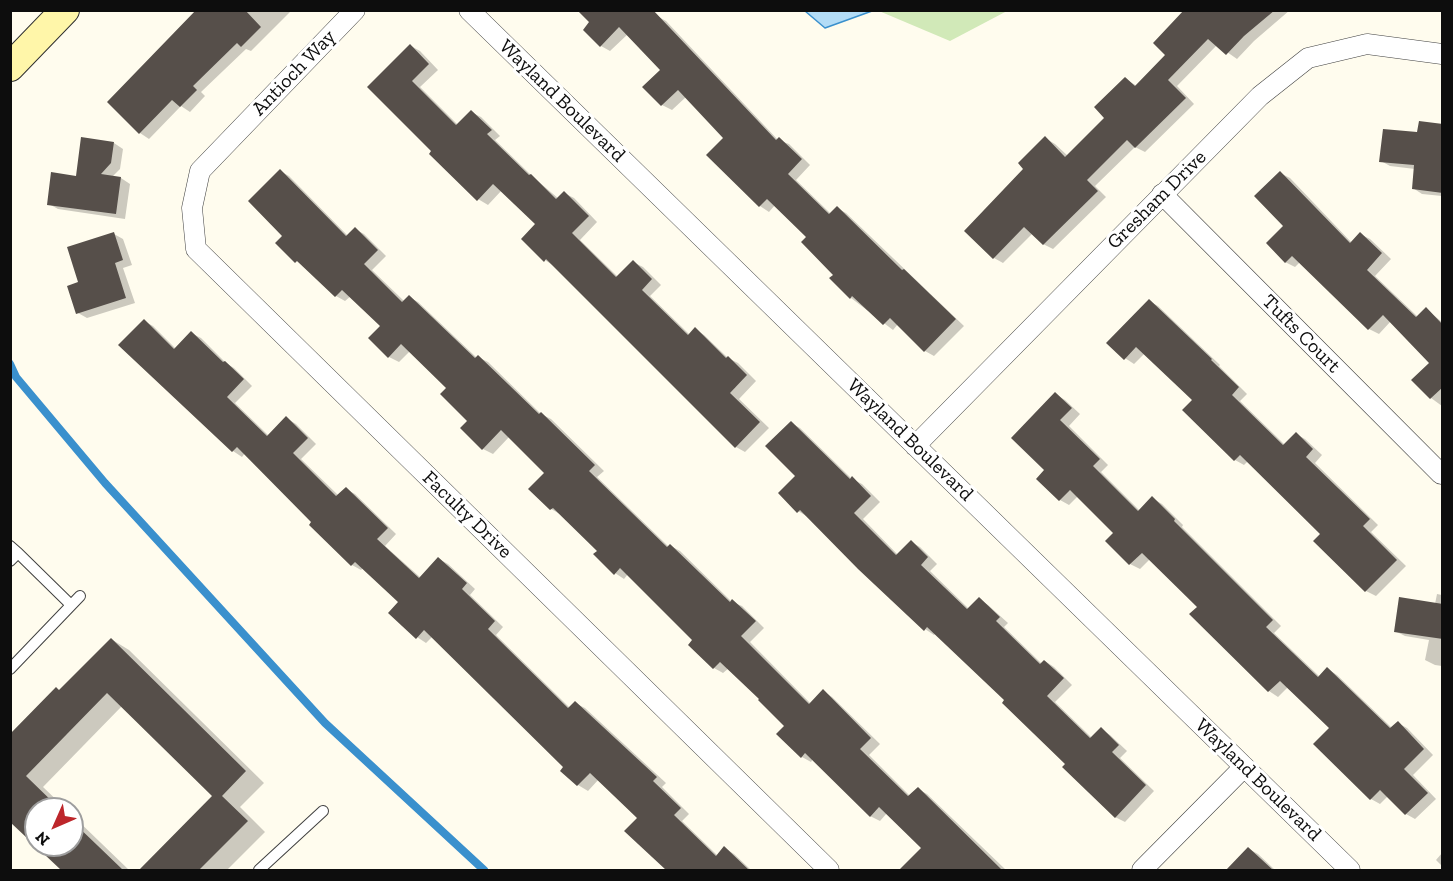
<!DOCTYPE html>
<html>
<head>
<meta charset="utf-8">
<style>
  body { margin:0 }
  #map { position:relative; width:1453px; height:881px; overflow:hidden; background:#fffcee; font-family:"Zilla Slab",serif }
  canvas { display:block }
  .frame { position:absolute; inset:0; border:12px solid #0d0d0d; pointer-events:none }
  .north { position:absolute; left:24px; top:797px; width:60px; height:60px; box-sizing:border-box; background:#fff; border:2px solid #9e9e9e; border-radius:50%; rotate:225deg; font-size:16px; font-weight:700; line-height:24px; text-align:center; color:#0d0d0d }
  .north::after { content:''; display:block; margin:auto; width:21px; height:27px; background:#bd262b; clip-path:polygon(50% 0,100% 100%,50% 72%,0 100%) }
</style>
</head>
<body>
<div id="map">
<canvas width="1453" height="881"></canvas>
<div class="frame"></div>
<div class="north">N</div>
</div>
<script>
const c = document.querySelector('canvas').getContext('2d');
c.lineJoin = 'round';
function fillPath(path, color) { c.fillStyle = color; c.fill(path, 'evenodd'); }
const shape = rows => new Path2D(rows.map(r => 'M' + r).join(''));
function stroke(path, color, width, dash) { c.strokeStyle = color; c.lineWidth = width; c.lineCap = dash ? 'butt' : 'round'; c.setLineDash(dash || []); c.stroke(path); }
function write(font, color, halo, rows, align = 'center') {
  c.font = font + ' "Zilla Slab",serif'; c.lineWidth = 6; c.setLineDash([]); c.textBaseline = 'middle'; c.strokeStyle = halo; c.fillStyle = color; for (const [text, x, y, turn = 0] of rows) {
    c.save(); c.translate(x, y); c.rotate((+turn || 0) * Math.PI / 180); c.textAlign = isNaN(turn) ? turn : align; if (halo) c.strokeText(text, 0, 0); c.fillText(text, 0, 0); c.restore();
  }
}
fillPath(shape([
  [879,11,1007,11,950,41]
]), '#d1e9b8');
const water = shape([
  [805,11,872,11,825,28,805,11]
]);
fillPath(water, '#b3dcf6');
stroke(water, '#3a90cd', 1.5);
fillPath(shape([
  [200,10,292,10,251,51,246,49,201,92,205,96,190,112,181,106,149,139,140,133,109,102],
  [1186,10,1290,10,1254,41,1237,59,1217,45,1177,86,1194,104,1145,152,1135,147,1095,186,1106,197,1053,249,1043,244,1033,233,1003,263,994,258,1025,169,1045,138,1055,144,1068,156,1106,118,1125,79,1137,86,1168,55],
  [657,16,666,21,778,140,789,144,810,165,796,180,831,214,837,208,846,213,964,326,934,356,925,351,898,324,893,330,851,298,808,237,775,205,769,212,760,206,708,155,725,138,686,97,672,110,662,105,645,87,662,70,628,34,610,51,601,46,591,22],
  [411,46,420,51,438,70,420,87,458,125,471,112,481,117,500,136,495,140,533,177,559,199,564,193,574,198,597,222,580,240,618,277,633,262,643,267,661,285,650,296,690,335,695,329,704,335,728,358,738,363,756,381,739,399,769,428,745,452,736,447,554,266,545,260,537,224,502,190,488,205,478,199,369,87],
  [1442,125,1442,196,1422,194,1413,188,1415,169,1390,166,1381,161,1419,134],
  [114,143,123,149,120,169,112,177,121,178,130,184,125,219,58,209,49,204],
  [280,171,289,176,348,236,355,229,364,234,386,256,372,270,405,302,409,297,418,302,477,358,478,357,488,362,541,414,551,419,604,471,597,477,669,547,671,546,680,551,732,602,742,606,764,628,750,642,811,704,823,691,832,697,880,744,869,755,910,796,918,789,927,794,1006,870,919,870,910,861,923,848,887,813,880,821,870,816,813,759,811,762,802,757,786,726,761,699,729,668,723,673,714,668,695,640,628,574,624,579,615,573,599,551,560,514,551,509,546,473,509,437,493,454,483,449,462,428,469,421,448,388,410,351,399,362,389,357,370,338,382,326,351,296,345,301,336,296,277,243,284,236],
  [1280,173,1290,178,1352,243,1360,234,1370,239,1391,259,1375,276,1418,317,1426,309,1442,322,1442,406,1431,398,1413,380,1431,363,1391,321,1379,334,1369,329,1300,262,1295,267,1285,262,1286,226],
  [114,234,123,239,132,265,123,268,135,303,87,318,78,313],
  [1149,301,1158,306,1220,365,1219,366,1247,394,1240,401,1285,445,1296,434,1305,439,1322,455,1315,463,1378,525,1371,532,1406,566,1376,596,1366,591,1315,541,1322,534,1248,461,1244,465,1235,460,1194,400,1145,353,1134,364,1125,358],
  [144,321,153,326,176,349,191,333,201,338,226,363,234,368,252,386,235,403,269,436,286,418,296,424,316,444,301,459,339,496,346,489,355,494,396,534,385,546,421,578,439,559,448,564,475,589,470,595,503,627,496,635,570,708,575,703,585,708,666,783,662,787,689,814,682,821,718,856,725,848,734,854,751,870,668,870,627,830,639,818,599,779,588,791,578,785,562,770,565,767,433,636,426,643,417,637,401,602,363,568,361,570,352,565,313,522,245,453,242,457,233,451],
  [1055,394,1065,400,1080,414,1069,426,1108,465,1101,472,1140,511,1152,498,1162,504,1183,525,1182,527,1281,626,1274,633,1320,677,1328,669,1337,675,1392,728,1398,723,1407,728,1433,755,1413,775,1436,799,1415,819,1406,814,1388,796,1380,804,1371,799,1331,728,1288,687,1278,697,1269,691,1191,614,1199,607,1150,559,1140,569,1130,564,1107,541,1115,533,1078,496,1069,505,1060,500,1046,470],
  [791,423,800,428,852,479,862,484,880,502,863,519,898,555,911,542,920,547,937,564,930,571,969,609,979,599,988,605,1008,623,1004,627,1042,664,1045,661,1054,667,1072,685,1055,702,1092,738,1101,729,1110,735,1127,751,1120,758,1154,791,1125,822,1115,817,1006,700,936,633,934,635,925,629,808,517,798,511,797,476],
  [1437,594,1442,595,1442,666,1435,665,1425,660,1429,640,1405,636,1395,631,1435,604],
  [111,639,129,650,264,783,240,807,265,832,227,870,141,870,214,796,122,706,43,787,66,809,36,809,36,844,10,784,60,691],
  [72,815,129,870,63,870,37,845,72,845],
  [1249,849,1258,854,1275,870,1228,870],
  [1442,853,1442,866,1436,860]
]), '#0003');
stroke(shape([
  [10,364,16,377,105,483,325,723,484,870]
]), '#3a90cd', 8);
fillPath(shape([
  [196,10,245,10,261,27,241,47,237,43,193,86,197,90,180,107,172,100,139,134,107,102],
  [577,10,653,10,776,140,779,137,802,159,788,174,829,214,837,206,902,270,904,269,956,319,924,352,890,318,883,325,852,296,850,299,829,278,833,275,801,242,806,237,767,199,759,207,706,155,723,138,678,90,661,106,642,87,660,70,619,27,600,47,583,30,589,22],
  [1184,10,1275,10,1244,36,1226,55,1208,39,1168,80,1186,98,1135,148,1127,140,1087,180,1098,191,1043,245,1024,227,993,259,964,231,1023,169,1018,163,1045,136,1065,157,1104,118,1094,107,1125,77,1135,86,1165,55,1153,43],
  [410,44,429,64,412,81,456,125,471,110,492,130,487,134,529,175,531,174,556,199,564,191,589,216,572,233,616,277,633,260,652,279,642,290,688,335,695,327,726,358,728,356,747,375,730,393,760,422,735,448,546,259,544,262,521,239,535,224,493,184,477,201,429,154,431,151,367,87],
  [1419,121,1443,124,1443,193,1412,189,1414,165,1379,162,1383,129,1417,132],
  [81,137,114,142,111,163,101,174,121,177,116,214,47,205,51,172,76,176],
  [280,169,346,236,355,227,378,250,364,264,402,302,409,295,475,358,478,355,539,414,541,412,595,465,589,471,667,547,670,544,730,602,732,599,756,621,741,636,809,704,823,689,871,738,860,749,908,796,918,787,1002,870,899,870,921,848,879,807,870,817,805,753,801,758,776,734,784,726,758,700,759,699,720,662,713,669,688,645,692,640,620,568,614,575,593,554,597,551,553,508,550,510,528,489,544,473,501,430,482,450,460,428,467,421,440,394,446,388,401,344,388,358,368,338,380,326,342,290,335,297,297,261,295,263,275,243,282,236,248,201],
  [1280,171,1350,243,1360,232,1382,253,1367,270,1416,317,1426,307,1443,325,1443,387,1430,399,1411,380,1429,363,1383,315,1368,330,1292,256,1285,263,1266,243,1283,226,1254,196],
  [114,232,123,260,115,263,126,298,76,314,67,286,78,282,67,247],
  [1149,299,1212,359,1211,360,1239,387,1232,395,1283,445,1296,432,1313,449,1306,457,1370,519,1363,526,1397,560,1365,592,1313,541,1320,534,1240,455,1234,461,1182,410,1192,400,1136,347,1124,360,1106,343],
  [144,319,174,349,191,331,223,362,225,361,244,379,227,397,267,436,286,416,308,438,293,453,336,496,346,487,388,528,377,539,419,578,438,557,467,583,462,589,495,621,488,629,568,708,575,701,657,777,653,781,681,808,674,815,716,856,724,846,749,870,666,870,624,831,637,818,590,773,577,786,560,771,563,767,424,630,416,639,388,613,398,602,355,562,351,566,309,525,311,522,237,447,232,452,118,345],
  [1055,392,1072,408,1060,420,1100,459,1093,466,1138,511,1152,496,1175,519,1174,521,1273,620,1266,627,1318,677,1327,667,1390,728,1398,721,1424,749,1404,769,1428,793,1405,815,1380,790,1370,800,1313,744,1329,728,1280,681,1268,692,1189,614,1197,607,1142,553,1129,565,1105,541,1113,533,1070,490,1059,501,1036,479,1044,470,1011,438],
  [791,421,850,479,852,476,871,496,854,513,896,555,911,540,928,557,921,565,967,609,979,597,1000,617,996,621,1040,664,1044,660,1064,678,1047,696,1090,738,1101,727,1119,745,1112,752,1146,785,1115,818,1062,767,1065,764,1002,703,1004,700,927,627,924,631,858,569,800,510,797,513,778,493,795,476,765,446],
  [1399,597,1443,604,1443,639,1394,632],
  [111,638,246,771,222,796,248,821,199,870,139,870,212,796,107,693,26,776,60,809,36,809,36,845,72,845,72,821,123,870,61,870,10,822,10,734,56,687,59,690],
  [1248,847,1273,870,1226,870]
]), '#564f4a');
const service = shape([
  [10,546,18,553,10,561],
  [18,553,71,605],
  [10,669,80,596],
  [259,870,323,811]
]);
const minor = shape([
  [355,10,200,171,192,208,196,249,829,870],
  [469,10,1350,870],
  [1162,194,1441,474],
  [915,446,1260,96,1308,58,1367,44,1442,54],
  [1142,870,1244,767]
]);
const secondary = shape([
  [10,67,65,10]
]);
stroke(service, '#404040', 12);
stroke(minor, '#404040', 21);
stroke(secondary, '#2f2f2f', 30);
stroke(service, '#fff', 10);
stroke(minor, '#fff', 20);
stroke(secondary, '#fff6a9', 28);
write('20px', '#0d0d0d', '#fff', [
  ["Antioch Way",294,73,-46],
  ["Wayland Boulevard",562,101,44],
  ["Gresham Drive",1157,200,-45],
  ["Tufts Court",1301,334,45],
  ["Wayland Boulevard",910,440,44],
  ["Faculty Drive",467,515,44],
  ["Wayland Boulevard",1258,780,44]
]);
</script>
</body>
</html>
